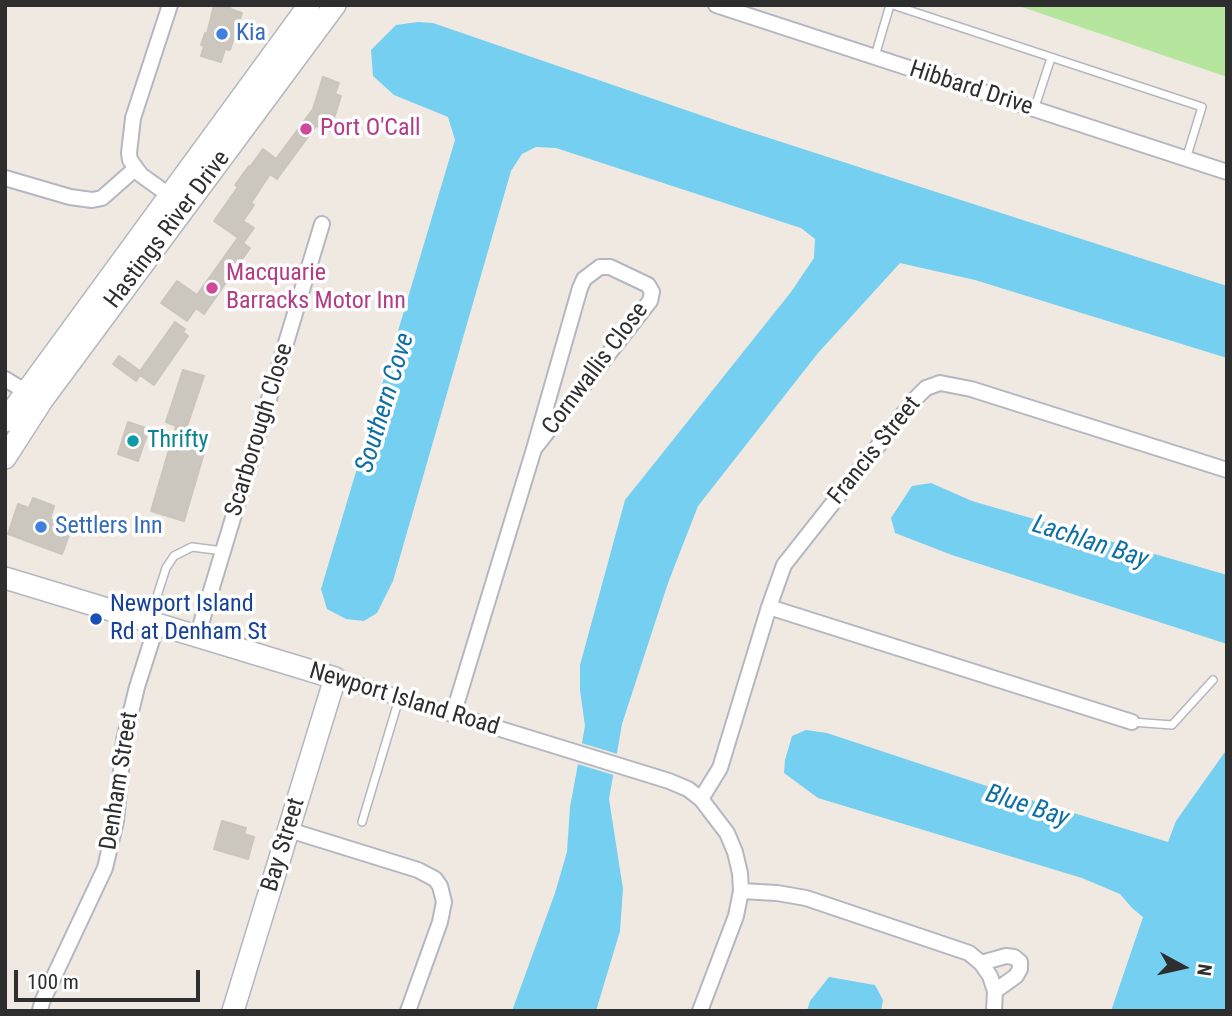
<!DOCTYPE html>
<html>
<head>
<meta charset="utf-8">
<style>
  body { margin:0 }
  #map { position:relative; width:1232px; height:1016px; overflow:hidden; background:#efe9e1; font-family:"Roboto Condensed",sans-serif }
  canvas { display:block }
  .frame { position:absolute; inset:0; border:7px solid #2e2e2e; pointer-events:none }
  .north { position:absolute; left:1148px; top:932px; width:70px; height:70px; -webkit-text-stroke:5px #fff; paint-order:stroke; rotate:98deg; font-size:19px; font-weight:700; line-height:28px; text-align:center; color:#2e2e2e }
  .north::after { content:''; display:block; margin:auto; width:24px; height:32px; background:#2e2e2e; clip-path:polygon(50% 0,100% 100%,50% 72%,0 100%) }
  .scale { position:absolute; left:14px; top:970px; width:186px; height:32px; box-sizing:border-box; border:4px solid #2e2e2e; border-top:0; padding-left:9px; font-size:21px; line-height:24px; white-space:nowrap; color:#2e2e2e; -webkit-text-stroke:5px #fff; paint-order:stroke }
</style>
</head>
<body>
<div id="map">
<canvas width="1232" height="1016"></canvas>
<div class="frame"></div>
<div class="north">N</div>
<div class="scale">100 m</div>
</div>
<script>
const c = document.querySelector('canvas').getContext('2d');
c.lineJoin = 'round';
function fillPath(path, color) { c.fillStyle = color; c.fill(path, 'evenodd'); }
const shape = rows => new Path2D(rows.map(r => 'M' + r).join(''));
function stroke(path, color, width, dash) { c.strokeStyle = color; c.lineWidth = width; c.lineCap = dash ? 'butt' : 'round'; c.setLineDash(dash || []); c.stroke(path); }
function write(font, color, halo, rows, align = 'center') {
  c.font = font + ' "Roboto Condensed",sans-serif'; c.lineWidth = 7; c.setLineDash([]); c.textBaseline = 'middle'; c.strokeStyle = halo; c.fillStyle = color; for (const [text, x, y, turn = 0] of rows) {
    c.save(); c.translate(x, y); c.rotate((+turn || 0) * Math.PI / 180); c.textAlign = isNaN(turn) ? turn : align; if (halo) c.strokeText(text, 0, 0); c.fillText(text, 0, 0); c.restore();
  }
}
fillPath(shape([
  [1016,5,1227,5,1227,77]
]), '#b6e59e');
fillPath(shape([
  [418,22,433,23,735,127,1227,286,1227,358,975,280,900,263,818,353,698,506,668,583,622,724,609,799,623,889,620,931,596,1011,512,1011,555,893,567,852,570,807,585,726,580,690,580,665,625,500,791,292,814,258,815,239,801,228,556,148,536,147,522,154,511,171,393,581,377,613,364,621,346,619,327,609,321,589,455,140,448,117,394,95,373,76,371,50,396,25],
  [931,483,972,501,1227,575,1227,644,952,555,895,533,891,518,912,486],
  [806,730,827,733,1002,791,1168,842,1176,821,1227,749,1227,1011,1111,1011,1143,917,1132,908,1120,894,1082,878,818,798,784,773,785,760,792,736],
  [829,977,875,985,883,1000,881,1011,807,1011,810,1001]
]), '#75cff0');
fillPath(shape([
  [578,742,621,755,617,776,574,763]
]), '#efe9e1');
const building = shape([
  [214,5,231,5,230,9,242,13,230,50,225,49,221,62,201,56,204,46,201,45,205,33,207,34,214,5],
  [323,77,339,83,335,94,341,96,330,131,316,126,277,179,270,174,251,203,254,205,243,221,254,228,244,242,214,221,238,187,235,185,249,166,250,167,263,149,276,159,313,109,323,77],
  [237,239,250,248,204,314,196,308,187,321,161,303,177,281,197,295,237,239],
  [175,322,185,329,183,332,188,336,154,385,140,375,136,381,113,364,119,356,140,371,175,322],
  [183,370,204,376,186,429,209,436,184,521,151,511,176,426,166,422,183,370],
  [128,422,149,429,138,461,118,454,128,422],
  [33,498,54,506,50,519,72,527,62,554,8,534,18,504,29,508,33,498],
  [222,821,246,828,244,834,254,837,248,859,214,849,222,821]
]);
fillPath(building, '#cbc7bf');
stroke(building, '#cbc5ba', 2);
const lane = shape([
  [893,5,1202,107,1186,159],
  [875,56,890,5],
  [1034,110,1051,58],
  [150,618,166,568,174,556,192,547,223,551],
  [1132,722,1172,725,1213,680],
  [362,822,399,699]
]);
const street = shape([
  [170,5,133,118,129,153,130,160,141,175,176,200],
  [716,5,1227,172],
  [5,178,70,197,92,200,102,198,136,168],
  [600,267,610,267,648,285,652,292,650,301,534,449,580,288,584,279,600,267],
  [5,379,25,391],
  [769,607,1132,722],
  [197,637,322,224],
  [335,678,669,781,688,789,701,799,727,833,735,852,740,873,741,891,736,916,700,1011],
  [453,715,534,449],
  [701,799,720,768,769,607,784,565,915,399,926,388,940,383,971,389,1227,470],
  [289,830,418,870,435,879,440,886,444,902,440,922,408,1011],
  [741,891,777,893,806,898,969,953,981,963,990,976,995,991,994,1011],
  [981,963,1006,956,1014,957,1020,962,1020,969,1016,976,995,991],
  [40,1011,42,1002,105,868,116,821,124,740,137,687,157,624]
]);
const secondary = shape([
  [5,421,309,5],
  [5,458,43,399,335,5],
  [5,578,335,678,233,1011]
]);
stroke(lane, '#b4b7c1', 10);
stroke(street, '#b4b7c1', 18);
stroke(secondary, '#b4b7c1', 24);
stroke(lane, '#fff', 7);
stroke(street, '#fff', 14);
stroke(secondary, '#fff', 21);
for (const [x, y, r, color] of [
  [222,34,7,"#3f7fe0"],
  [306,129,7,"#d1479c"],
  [212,288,7,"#d1479c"],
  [133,441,7,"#0f9aa8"],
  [41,527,7,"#3f7fe0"],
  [96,619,7,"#1a4fb4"]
]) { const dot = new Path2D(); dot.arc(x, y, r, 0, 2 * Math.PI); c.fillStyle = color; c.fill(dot); stroke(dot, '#fff', 2.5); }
write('24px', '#366cbe', '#fff', [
  ["Kia",236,34],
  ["Settlers Inn",55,527]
], 'left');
write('24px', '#2e2e2e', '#fff', [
  ["Hibbard Drive",971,89,18],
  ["Hastings River Drive",168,230,-53],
  ["Cornwallis Close",596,369,-53],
  ["Scarborough Close",260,430,-73],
  ["Francis Street",875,451,-51],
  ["Newport Island Road",404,700,17],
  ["Denham Street",120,781,-81],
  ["Bay Street",284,845,-73]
]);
write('24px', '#b23c85', '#fff', [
  ["Port O'Call",320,129],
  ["Macquarie",226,274],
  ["Barracks Motor Inn",226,302]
], 'left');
write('24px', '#0d838f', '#fff', [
  ["Thrifty",147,441]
], 'left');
write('24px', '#164399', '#fff', [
  ["Newport Island",110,605],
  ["Rd at Denham St",110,633]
], 'left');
write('italic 26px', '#0d6fa3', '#fff', [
  ["Southern Cove",386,403,-73],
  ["Lachlan Bay",1090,543,18],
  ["Blue Bay",1027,807,18]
]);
</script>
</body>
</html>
